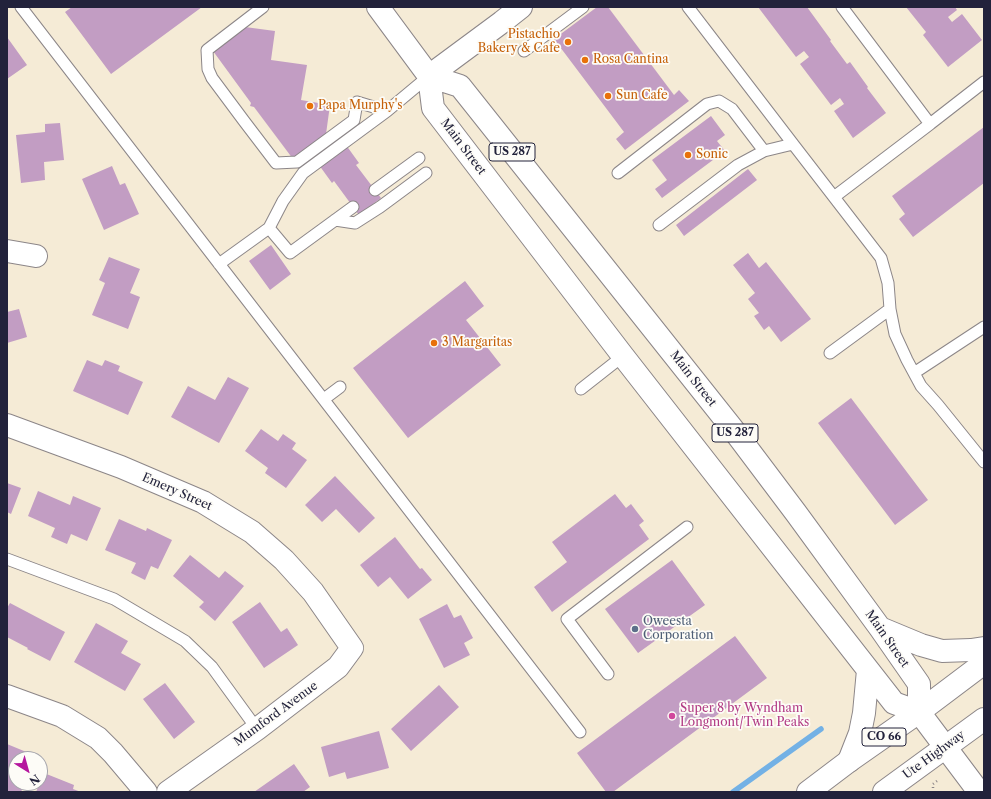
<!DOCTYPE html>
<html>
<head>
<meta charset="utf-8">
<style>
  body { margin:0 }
  #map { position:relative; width:991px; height:799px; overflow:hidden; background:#f5ebd6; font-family:"Libre Caslon Text",serif }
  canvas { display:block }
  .frame { position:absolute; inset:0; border:8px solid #22223b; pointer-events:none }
  .north { position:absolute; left:8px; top:751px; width:40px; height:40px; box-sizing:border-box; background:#fdfcf7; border:1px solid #a5a5ac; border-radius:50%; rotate:143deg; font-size:11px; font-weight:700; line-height:16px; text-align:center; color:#22223b }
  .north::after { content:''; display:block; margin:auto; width:14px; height:18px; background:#b5179e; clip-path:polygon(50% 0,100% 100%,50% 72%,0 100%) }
</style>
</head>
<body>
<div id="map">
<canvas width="991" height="799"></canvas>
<div class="frame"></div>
<div class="north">N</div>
</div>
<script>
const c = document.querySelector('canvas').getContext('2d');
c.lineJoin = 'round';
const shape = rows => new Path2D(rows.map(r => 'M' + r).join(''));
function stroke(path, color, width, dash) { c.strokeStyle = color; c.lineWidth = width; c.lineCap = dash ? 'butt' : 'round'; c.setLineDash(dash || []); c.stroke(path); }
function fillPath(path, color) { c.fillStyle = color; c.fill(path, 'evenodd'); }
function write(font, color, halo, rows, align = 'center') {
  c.font = font + ' "Libre Caslon Text",serif'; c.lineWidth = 3.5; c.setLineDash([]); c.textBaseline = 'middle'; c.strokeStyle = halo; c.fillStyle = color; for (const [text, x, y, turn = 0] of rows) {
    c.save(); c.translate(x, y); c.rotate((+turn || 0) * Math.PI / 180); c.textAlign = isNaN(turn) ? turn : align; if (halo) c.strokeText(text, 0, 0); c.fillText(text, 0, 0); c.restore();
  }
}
stroke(shape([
  [733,792,821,729]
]), '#73b1e5', 5.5);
fillPath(shape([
  [72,7,202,7,111,74,65,12],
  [597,7,608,7,674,95,679,90,689,101,625,150,616,139,624,132,554,39],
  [758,7,807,7,831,40,830,41,847,64,850,62,868,87,867,88,886,113,853,138,834,111,844,104,840,98,831,105,800,64,809,57,804,51,796,57],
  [906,7,955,7,957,10,948,17,952,22,962,14,982,40,948,67,923,35,926,32],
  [245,27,275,31,271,60,307,65,301,100,330,105,326,134,293,159,254,107,250,106,251,103,213,51],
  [7,37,27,65,7,79],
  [711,116,725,135,717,141,725,151,662,198,655,189,667,180,652,160],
  [60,123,64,160,44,162,45,180,21,183,16,135,45,132,45,124],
  [984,127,984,183,913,237,899,219,905,214,892,196],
  [346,145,359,163,356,165,381,198,359,215,334,181,332,183,319,165],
  [112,166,120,185,125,183,139,214,104,230,82,179],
  [748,169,757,180,684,236,676,225],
  [271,245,291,274,270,290,249,261],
  [748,253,759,268,766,262,811,319,781,342,769,326,764,330,754,316,759,313,748,299,755,293,733,265],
  [109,257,140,269,130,293,140,297,128,329,92,315,105,283,99,280],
  [465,281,484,306,466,320,501,365,408,438,353,368],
  [19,309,27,337,7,343,7,312],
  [87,360,102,366,105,360,120,366,118,371,143,382,128,415,73,391],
  [228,377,249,388,219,443,171,417,188,386,215,400],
  [851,398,928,500,895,525,818,423],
  [261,429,278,441,283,434,296,443,292,449,307,460,286,488,265,473,268,468,245,451],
  [335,476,375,518,359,533,336,509,322,522,305,505],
  [7,483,21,488,11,514,7,512],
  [38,491,70,505,73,496,101,508,87,541,71,534,67,544,51,537,55,528,28,516],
  [615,494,626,508,631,504,637,512,644,521,639,525,649,539,552,612,534,587,567,562,552,542],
  [119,519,146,531,147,528,172,540,158,569,151,566,145,580,131,573,136,563,105,550],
  [395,537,420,569,422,568,432,580,408,599,390,577,378,587,360,565],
  [190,555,219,578,225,571,244,586,215,621,199,607,204,602,173,576],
  [672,560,705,605,638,653,605,609],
  [260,602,281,632,287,628,298,645,264,668,232,622],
  [10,603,65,632,50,661,27,649,28,648,7,637,7,608],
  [447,604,454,618,461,615,473,638,464,643,470,655,444,668,419,619],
  [96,623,128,641,121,653,141,664,125,691,74,662],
  [735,636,767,678,613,792,606,792,577,753],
  [165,683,195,722,174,739,143,699],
  [439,685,459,707,411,751,391,729],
  [379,731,389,768,347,779,345,772,329,777,321,747],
  [7,744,36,756,35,759,16,759,16,783,25,783,21,792,7,792],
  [294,764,310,787,303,792,254,792],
  [44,773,74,785,73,789,81,792,36,792]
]), '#c29dc3');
const lane = shape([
  [21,7,580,732],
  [263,7,207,50,208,69,212,78,244,121,276,163,297,162,354,120,357,102,387,111],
  [524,51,583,7],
  [930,124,984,82],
  [793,144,881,258,888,283,890,309,830,353],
  [618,173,707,104,719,101,732,109,764,151],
  [375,190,419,158],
  [834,197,930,124,842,7],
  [335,220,355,223,380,207,426,173],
  [659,225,738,165,764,151,793,144,688,7],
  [269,228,290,253,353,207],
  [219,264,269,228,283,201,303,173,387,111,429,76],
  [890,309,895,334,907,360,921,386,938,405,984,462],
  [914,373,984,327],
  [581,389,623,356],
  [324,399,340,387],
  [7,559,114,599,185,641,212,667,257,729],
  [608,674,567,619,687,527]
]);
const street = shape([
  [429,76,502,22,521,7],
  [7,251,36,256],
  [7,425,121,467,203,502,252,532,284,560,313,592,352,648,338,667,257,729,168,792],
  [7,696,62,716,98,738,113,753,146,792]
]);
const primary = shape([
  [808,792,849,761,919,712,984,663],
  [884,792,984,719]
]);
const highway = shape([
  [378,7,429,76,433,108,623,356,894,703,919,712,979,792],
  [429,76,460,86,732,428,796,513,880,628,919,684,919,712],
  [880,628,921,645,942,651,971,650,984,648],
  [849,761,860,733,864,713,868,670]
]);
stroke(lane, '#8c8688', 13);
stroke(street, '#8c8688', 24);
stroke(primary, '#8c8688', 24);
stroke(highway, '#8c8688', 24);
stroke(shape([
  [933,792,933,784,937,781]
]), '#8c8688', 2.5, [1, 3]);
stroke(lane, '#fff', 11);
stroke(street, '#fff', 22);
stroke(primary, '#fff', 22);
stroke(highway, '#fff', 22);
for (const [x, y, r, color] of [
  [568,42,4,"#e8710a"],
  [585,60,4,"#e8710a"],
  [608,96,4,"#e8710a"],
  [310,106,4,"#e8710a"],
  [688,155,4,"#e8710a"],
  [434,343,4,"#e8710a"],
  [635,629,4,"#5c6f8a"],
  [672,716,4,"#d1479c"]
]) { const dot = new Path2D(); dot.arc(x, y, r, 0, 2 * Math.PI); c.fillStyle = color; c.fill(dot); stroke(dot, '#fdfcf7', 1.5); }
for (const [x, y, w] of [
  [512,152,46],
  [735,433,46],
  [884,737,44]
]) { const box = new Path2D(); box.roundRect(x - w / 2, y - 9, w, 18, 3); c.fillStyle = '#fdfcf7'; c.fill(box); stroke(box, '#22223b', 1); }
write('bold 11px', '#22223b', null, [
  ["US 287",512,152],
  ["US 287",735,433],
  ["CO 66",884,737]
]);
write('12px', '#c56008', '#fdfcf7', [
  ["Pistachio",560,35,"right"],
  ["Bakery & Cafe",560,49,"right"],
  ["Rosa Cantina",593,60],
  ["Sun Cafe",616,96],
  ["Papa Murphy's",318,106],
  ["Sonic",696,155],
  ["3 Margaritas",442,343]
], 'left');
write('12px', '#22223b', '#fdfcf7', [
  ["Main Street",463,147,53],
  ["Main Street",693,379,52],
  ["Emery Street",177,492,24],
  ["Main Street",887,639,55],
  ["Mumford Avenue",276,714,-36],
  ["Ute Highway",934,755,-36]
]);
write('12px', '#4e5e75', '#fdfcf7', [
  ["Oweesta",643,622],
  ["Corporation",643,636]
], 'left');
write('12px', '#b23c85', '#fdfcf7', [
  ["Super 8 by Wyndham",680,709],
  ["Longmont/Twin Peaks",680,723]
], 'left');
</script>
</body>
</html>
